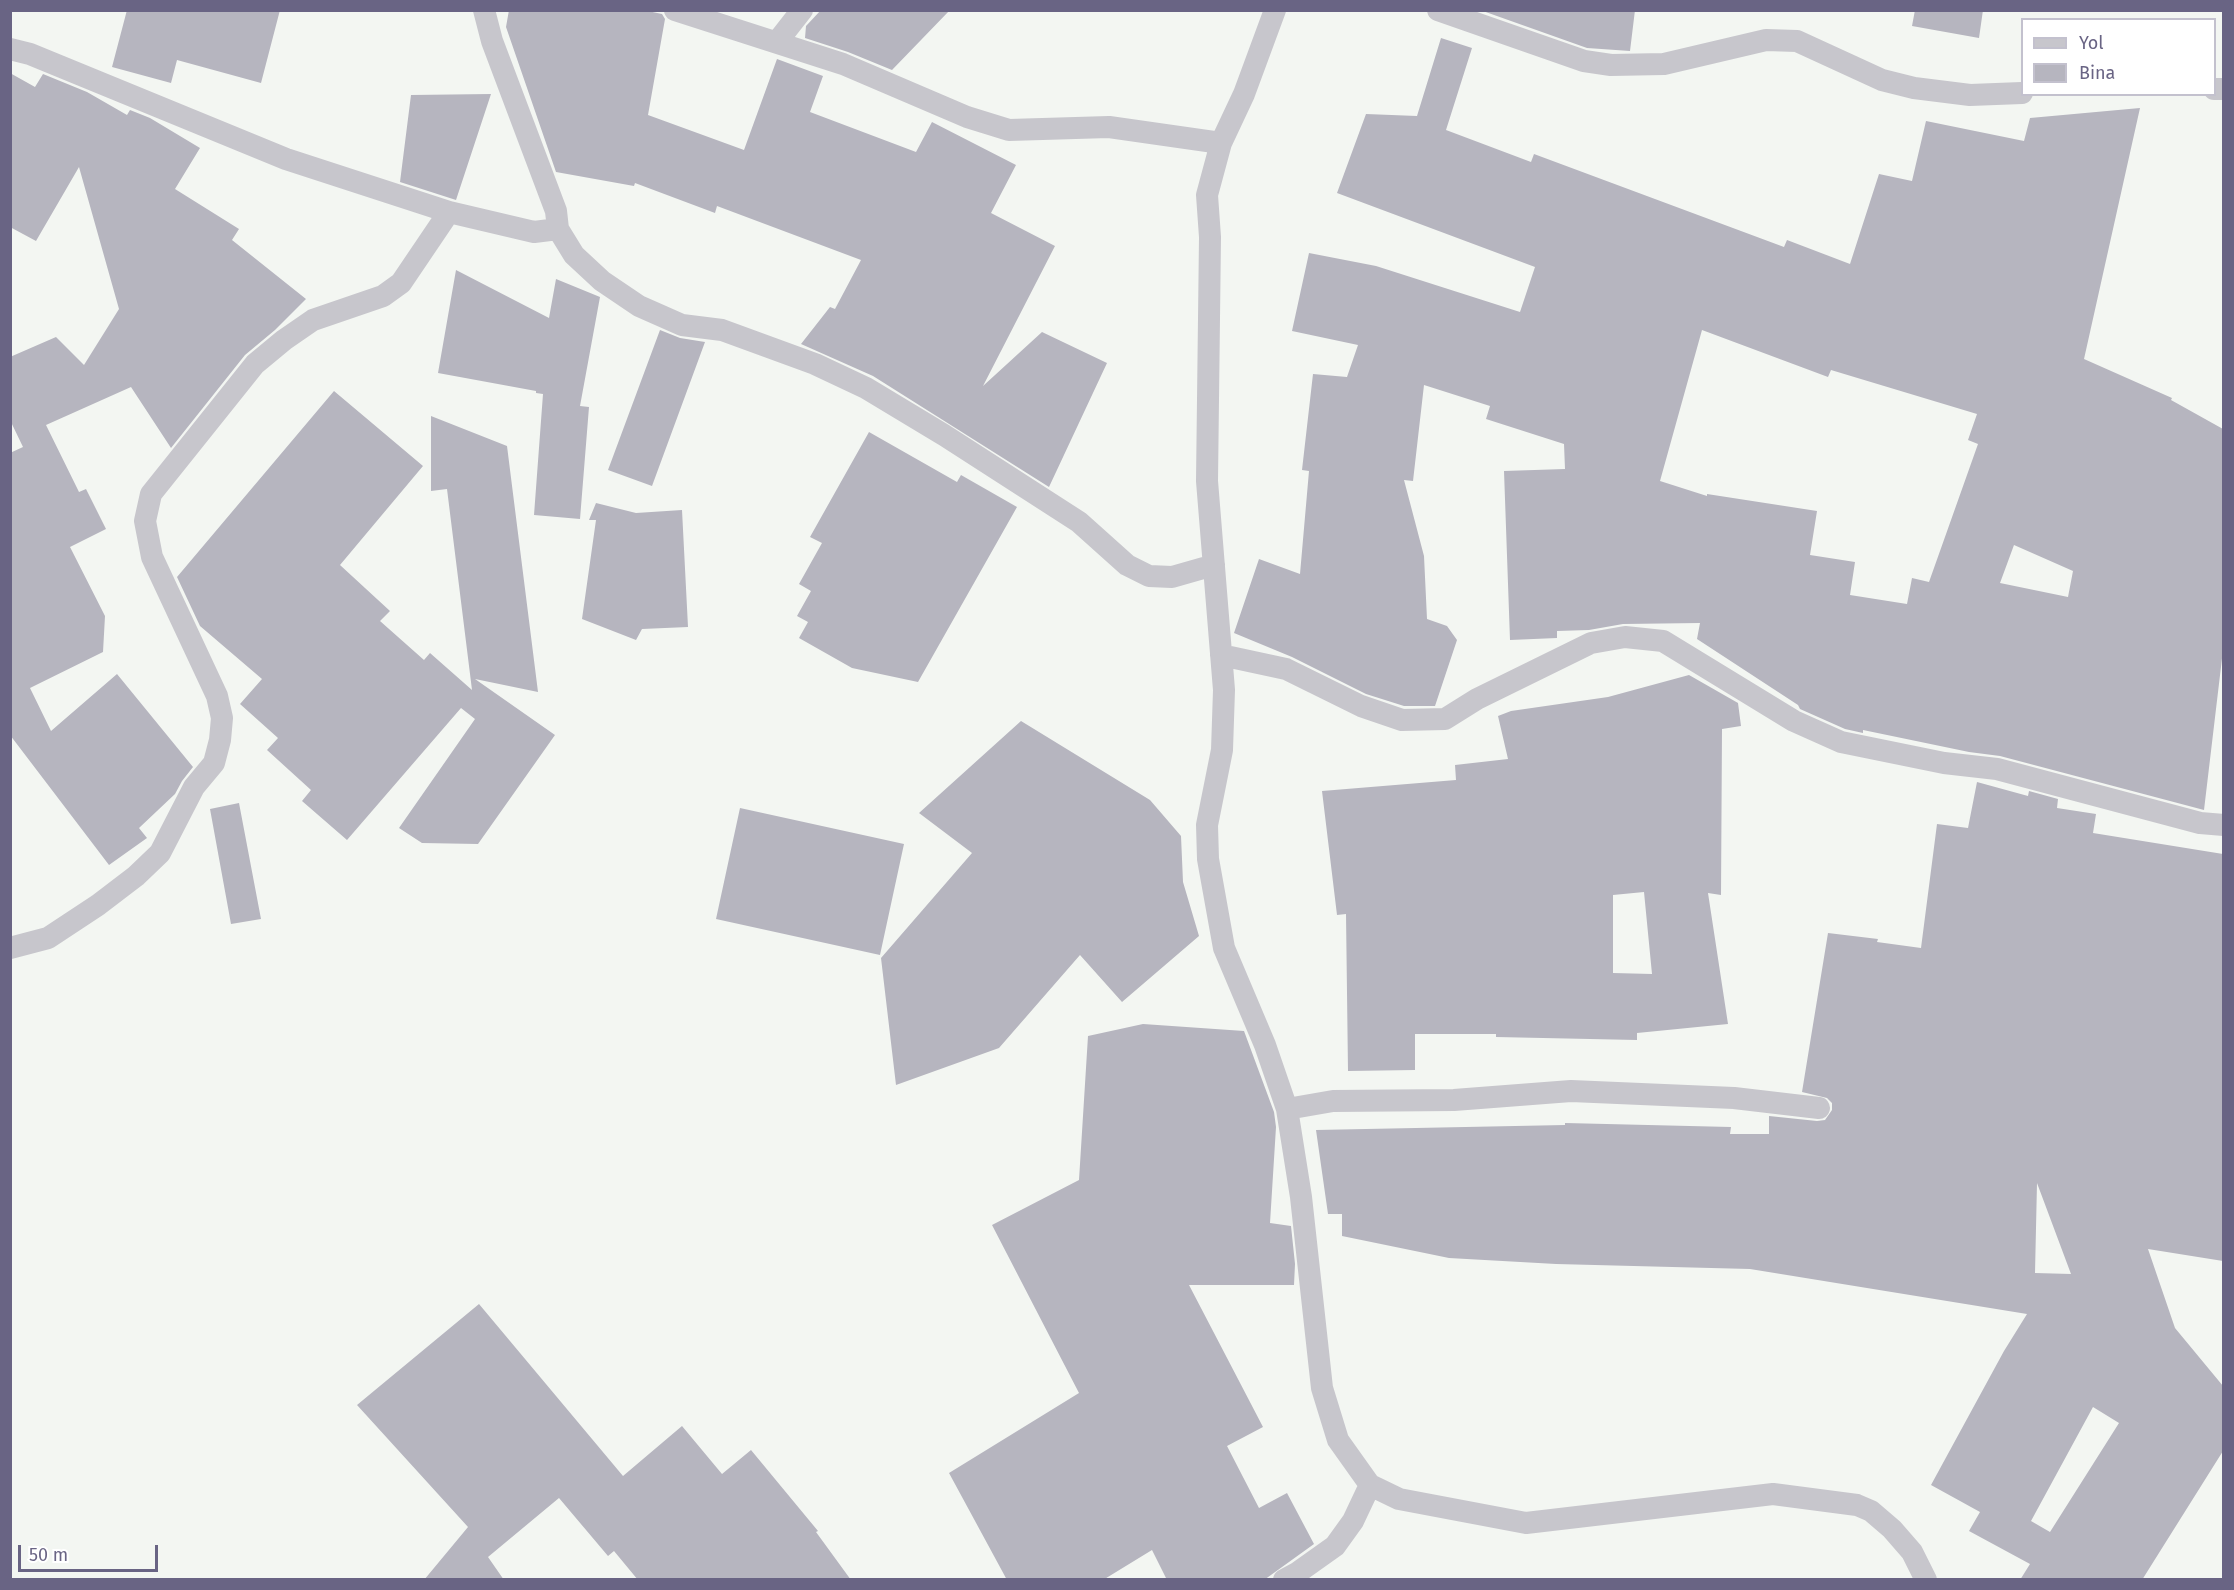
<!DOCTYPE html>
<html>
<head>
<meta charset="utf-8">
<style>
  body { margin:0 }
  #map { position:relative; width:2234px; height:1590px; overflow:hidden; background:#f3f6f2; font-family:"Fira Sans",sans-serif }
  canvas { display:block }
  .frame { position:absolute; inset:0; border:12px solid #696484; pointer-events:none }
  .legend { position:absolute; left:2021px; top:18px; width:195px; height:78px; box-sizing:border-box; background:#fff; border:2px solid #c3c1ce; margin:0; padding:8px 10px; list-style:none; font-size:18px; color:#696484 }
  .legend li { display:flex; align-items:center; gap:12px; height:30px }
  .legend b { width:30px; border:2px solid #c3c1ce }
  .scale { position:absolute; left:18px; top:1545px; width:140px; height:27px; box-sizing:border-box; border:3px solid #696484; border-top:0; padding-left:8px; font-size:18px; line-height:21px; white-space:nowrap; color:#696484; -webkit-text-stroke:4px #fff; paint-order:stroke }
</style>
</head>
<body>
<div id="map">
<canvas width="2234" height="1590"></canvas>
<div class="frame"></div>
<ul class="legend">
<li><b style="height:8px;background:#c7c6cc"></b>Yol</li>
<li><b style="height:16px;background:#b6b5bf"></b>Bina</li>
</ul>
<div class="scale">50 m</div>
</div>
<script>
const c = document.querySelector('canvas').getContext('2d');
c.lineJoin = 'round';
function fillPath(path, color) { c.fillStyle = color; c.fill(path, 'evenodd'); }
const shape = rows => new Path2D(rows.map(r => 'M' + r).join(''));
function stroke(path, color, width, dash) { c.strokeStyle = color; c.lineWidth = width; c.lineCap = dash ? 'butt' : 'round'; c.setLineDash(dash || []); c.stroke(path); }
fillPath(shape([
  [127,10,280,10,261,83,177,60,171,83,112,67],
  [509,10,643,10,662,14,665,19,648,115,744,150,777,59,823,76,810,112,916,152,932,122,1016,165,991,213,1055,246,983,386,1042,332,1107,363,1049,487,873,376,801,344,830,307,835,309,861,260,717,206,715,213,635,183,634,186,556,172,506,27],
  [821,10,950,10,892,70,848,52,805,38,806,26],
  [1480,10,1635,10,1630,51,1587,48],
  [1915,10,1983,10,1979,38,1912,26],
  [1441,38,1472,48,1446,130,1531,162,1534,154,1784,247,1787,240,1850,264,1879,174,1912,181,1926,121,2024,141,2030,118,2140,108,2084,359,2172,398,2171,400,2223,429,2223,650,2204,810,2000,756,1969,752,1863,730,1863,733,1845,729,1800,709,1798,705,1697,639,1700,623,1623,624,1589,630,1557,631,1557,638,1510,640,1504,471,1565,469,1564,444,1486,419,1490,406,1424,385,1413,481,1404,480,1424,556,1427,619,1447,626,1457,640,1435,706,1404,706,1366,694,1292,657,1234,633,1259,559,1300,574,1309,471,1302,470,1313,374,1347,377,1358,345,1292,331,1309,253,1376,266,1520,312,1535,267,1337,193,1366,114,1417,116],
  [1702,330,1828,377,1831,370,1977,414,1968,440,1978,444,1929,582,1912,578,1907,604,1850,595,1855,562,1810,555,1817,511,1707,494,1707,496,1660,481],
  [2014,545,2073,571,2068,597,2000,583],
  [10,73,35,87,43,74,87,92,127,115,130,110,150,118,200,148,175,189,239,229,232,240,306,299,275,330,245,355,171,448,131,387,46,425,79,492,86,489,106,529,70,547,105,616,103,652,30,688,51,731,117,674,193,767,182,781,175,794,139,828,147,838,109,865,10,735,10,453,23,447,10,420,10,357,56,337,84,365,119,309,79,167,36,241,10,227],
  [491,94,456,200,400,182,411,95],
  [456,270,549,318,556,279,600,297,580,406,589,407,580,519,534,515,543,394,536,393,536,391,438,373],
  [660,330,680,338,705,342,652,486,608,470],
  [334,391,423,466,340,565,390,611,380,621,424,660,430,653,472,690,447,489,431,491,431,416,507,446,538,692,475,679,555,735,478,844,422,843,399,828,475,719,461,708,347,840,302,801,311,790,267,750,278,738,240,704,262,679,200,626,177,577],
  [869,432,957,482,961,475,1017,507,918,682,852,668,799,638,808,622,797,616,811,591,799,584,822,543,810,537],
  [596,503,636,513,682,510,688,627,642,629,636,640,582,619,596,520,589,520],
  [1689,675,1738,703,1741,726,1722,729,1721,895,1708,893,1728,1024,1637,1033,1637,1040,1496,1037,1496,1034,1415,1034,1415,1070,1348,1071,1346,914,1337,915,1322,791,1456,780,1455,765,1508,759,1498,716,1511,711,1608,697],
  [1644,892,1652,974,1613,973,1613,895],
  [1021,721,1150,800,1181,836,1183,882,1199,936,1122,1002,1080,955,999,1048,896,1085,881,958,972,853,919,813],
  [1977,782,2028,796,2029,791,2058,799,2057,808,2096,814,2093,833,2223,854,2223,1261,2148,1249,2175,1328,2223,1386,2223,1451,2142,1580,2020,1580,2030,1564,1969,1531,1980,1512,1931,1485,2004,1351,2027,1314,1750,1269,1556,1264,1449,1258,1342,1236,1342,1214,1328,1214,1316,1130,1565,1125,1565,1123,1731,1127,1730,1134,1769,1134,1769,1116,1817,1121,1825,1120,1832,1110,1832,1103,1827,1098,1802,1092,1828,933,1878,939,1877,942,1921,948,1937,824,1968,828],
  [2037,1183,2071,1274,2035,1273],
  [2093,1407,2119,1423,2050,1532,2031,1521],
  [239,803,261,919,231,924,210,809],
  [740,808,904,844,880,955,716,919],
  [1143,1024,1244,1031,1274,1112,1276,1127,1270,1223,1291,1226,1295,1264,1294,1285,1189,1285,1263,1427,1227,1446,1259,1508,1287,1493,1314,1544,1264,1580,1167,1580,1152,1550,1103,1580,1007,1580,949,1473,1079,1393,992,1225,1079,1180,1088,1036],
  [479,1304,623,1476,682,1426,722,1474,751,1450,818,1531,816,1532,851,1580,638,1580,614,1551,608,1556,559,1498,488,1557,504,1580,424,1580,468,1527,357,1405]
]), '#b6b5bf');
stroke(shape([
  [484,10,492,41,556,211,558,229,574,255,602,281,639,306,682,325,722,330,815,364,866,388,944,435,1079,522,1127,565,1149,576,1172,577,1214,565],
  [675,10,843,64,967,117,1009,130,1109,127,1221,143],
  [1275,10,1244,94,1221,143,1207,195,1210,237,1207,481,1224,690,1222,750,1207,825,1208,859,1224,948,1265,1045,1287,1109,1301,1197,1322,1388,1338,1440,1370,1485,1399,1499,1526,1523,1773,1494,1857,1505,1871,1511,1892,1529,1912,1552,1926,1580],
  [1438,10,1584,61,1611,65,1664,64,1766,40,1797,41,1882,80,1914,88,1970,95,2022,93],
  [777,42,802,10],
  [10,49,30,54,286,159,449,212,534,232,558,229],
  [2214,89,2224,89],
  [1221,655,1286,669,1361,706,1402,720,1445,719,1477,699,1591,643,1625,637,1663,641,1794,721,1841,742,1944,763,1997,769,2200,823,2224,825],
  [10,948,48,938,98,905,136,876,160,853,194,787,214,763,220,740,222,718,217,696,152,557,145,521,151,494,255,364,284,340,313,320,383,296,401,283,449,212],
  [1287,1109,1333,1101,1454,1100,1571,1091,1734,1098,1819,1108],
  [1284,1580,1297,1573,1335,1546,1353,1521,1370,1485]
]), '#c7c6cc', 22);
</script>
</body>
</html>
